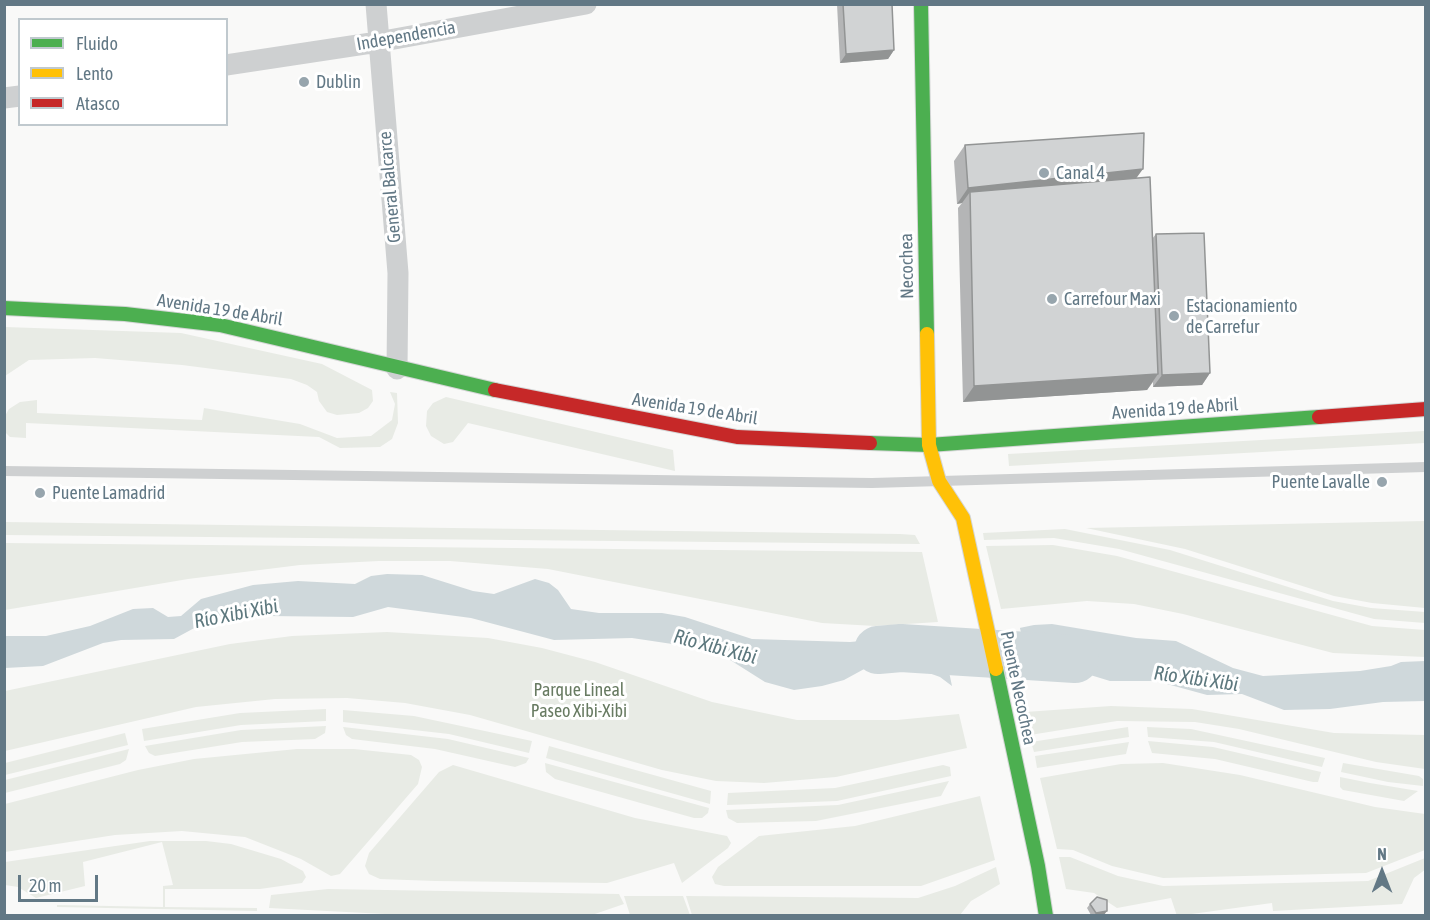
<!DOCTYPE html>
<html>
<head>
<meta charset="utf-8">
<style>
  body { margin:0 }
  #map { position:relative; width:1430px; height:920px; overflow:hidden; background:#f9f9f8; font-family:"Asap Condensed",sans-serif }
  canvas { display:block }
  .frame { position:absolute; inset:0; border:6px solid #627885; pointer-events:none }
  .legend { position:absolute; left:18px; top:18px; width:210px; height:108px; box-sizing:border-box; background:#fff; border:2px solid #c0c9ce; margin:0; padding:8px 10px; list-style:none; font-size:18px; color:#627885 }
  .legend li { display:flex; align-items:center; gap:12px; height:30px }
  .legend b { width:30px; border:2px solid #c0c9ce }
  .north { position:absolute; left:1352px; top:842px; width:60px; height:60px; -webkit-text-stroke:4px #fff; paint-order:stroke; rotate:0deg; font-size:16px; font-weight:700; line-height:24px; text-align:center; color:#627885 }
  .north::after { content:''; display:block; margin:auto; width:21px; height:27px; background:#627885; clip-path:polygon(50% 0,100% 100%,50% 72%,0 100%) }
  .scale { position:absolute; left:18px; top:875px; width:80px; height:27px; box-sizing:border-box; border:3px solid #627885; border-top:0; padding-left:8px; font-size:18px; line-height:21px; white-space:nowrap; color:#627885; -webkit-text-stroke:4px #fff; paint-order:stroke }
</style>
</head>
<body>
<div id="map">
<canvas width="1430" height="920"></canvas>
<div class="frame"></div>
<ul class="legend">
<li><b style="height:8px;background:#4caf50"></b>Fluido</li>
<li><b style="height:8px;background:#ffc107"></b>Lento</li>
<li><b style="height:8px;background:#c62828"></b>Atasco</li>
</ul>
<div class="north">N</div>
<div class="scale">20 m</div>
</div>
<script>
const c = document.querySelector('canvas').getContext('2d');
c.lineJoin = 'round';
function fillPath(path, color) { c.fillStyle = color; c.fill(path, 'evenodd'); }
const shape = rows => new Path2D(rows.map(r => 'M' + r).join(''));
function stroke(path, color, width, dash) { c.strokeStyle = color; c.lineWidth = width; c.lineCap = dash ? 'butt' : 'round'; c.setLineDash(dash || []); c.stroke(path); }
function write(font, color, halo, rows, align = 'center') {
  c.font = font + ' "Asap Condensed",sans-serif'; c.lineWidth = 6; c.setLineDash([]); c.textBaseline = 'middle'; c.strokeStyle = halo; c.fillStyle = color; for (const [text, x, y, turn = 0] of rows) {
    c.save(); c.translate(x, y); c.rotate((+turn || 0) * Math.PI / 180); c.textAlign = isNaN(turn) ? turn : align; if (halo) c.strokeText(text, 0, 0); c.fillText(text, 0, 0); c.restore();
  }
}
fillPath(shape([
  [5,327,181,333,322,364,372,390,373,401,368,408,359,413,337,415,327,412,319,401,317,392,307,385,291,379,182,365,95,358,29,360,5,376],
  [390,392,397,393,398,423,392,439,380,447,340,448,319,437,26,423,26,438,10,437,5,432,5,416,9,409,20,402,37,400,37,413,202,420,204,408,300,424,337,438,371,436,392,420,395,404],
  [446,397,673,450,675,471,468,423,453,442,444,444,431,436,426,426,427,411,433,403],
  [1424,431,1425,443,1009,466,1008,454],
  [1425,521,1425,608,1372,603,1334,596,1185,549,1086,528],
  [5,522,900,534,915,535,920,544,5,535],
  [1065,529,1170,550,1333,601,1371,608,1425,612,1425,623,1374,619,1119,549,1054,538,984,540,983,533],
  [5,543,922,552,938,622,875,626,822,623,548,569,450,561,379,561,300,565,188,579,5,610],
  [1053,545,1117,556,1372,626,1425,630,1425,657,1333,653,1183,614,1134,604,1087,601,1001,609,986,546],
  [387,632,488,638,542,648,595,662,712,702,797,720,897,720,959,714,967,748,836,777,764,783,716,781,662,770,470,715,405,703,347,698,275,699,196,707,5,751,5,691,230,644,292,636],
  [1111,706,1192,709,1334,733,1425,735,1425,769,1376,762,1239,729,1195,722,1117,721,1030,735,1025,712],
  [326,709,326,721,241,725,144,741,142,729,240,713],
  [343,710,414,716,532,741,529,753,449,734,343,722],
  [326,726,325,733,315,739,242,742,155,756,149,753,145,746,241,730],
  [343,727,448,739,529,758,526,763,515,767,435,749,352,739,346,735],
  [1128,727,1129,737,1034,752,1031,742],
  [1147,727,1191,729,1325,758,1322,767,1214,742,1148,737],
  [125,733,128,745,5,775,5,763],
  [1148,741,1213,747,1321,772,1318,782,1313,782,1215,759,1152,753],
  [1129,742,1126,754,1037,768,1035,756],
  [549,746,711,791,710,804,546,758],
  [129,749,126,760,120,764,5,793,5,780],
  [297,749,354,749,411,755,419,760,422,767,418,784,340,874,331,876,301,859,245,837,182,831,115,835,5,852,5,804,138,770,194,759],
  [545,763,709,808,708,813,702,818,694,818,555,779,546,772],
  [1163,763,1240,775,1375,807,1425,814,1425,850,1366,873,1163,878,1112,866,1073,850,1057,849,1040,778,1121,764],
  [1343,763,1419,776,1423,779,1423,786,1388,782,1341,772],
  [453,765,635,818,727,836,731,843,728,848,682,883,674,863,607,883,435,881,380,879,369,874,365,866,369,853,439,772],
  [943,765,950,767,951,776,837,801,727,805,728,793,835,788],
  [1340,777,1370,783,1418,791,1404,801,1343,790,1340,787],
  [949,781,941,796,816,821,737,823,728,818,726,810,838,805],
  [980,796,995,860,921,886,724,886,715,884,712,877,718,867,759,836,855,826],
  [150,841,206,841,231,844,281,859,303,871,306,877,302,883,260,889,165,889,165,907,257,908,257,911,57,907,57,905,163,907,163,886,173,885,162,842,83,862,85,886,36,898,18,887,5,885,5,862],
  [1059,857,1070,857,1118,876,1163,886,1368,881,1425,858,1426,869,1414,878,1402,904,1273,911,1272,903,1177,916,1171,898,1117,908,1094,893,1066,889],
  [996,867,1000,884,971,901,960,915,692,915,686,896,918,898,955,886],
  [328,889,619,894,624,904,589,916,385,914,269,908,271,895],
  [624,896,683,896,690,915,630,915]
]), '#e8ebe5');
fillPath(shape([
  [387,574,422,575,473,591,494,594,535,579,549,583,558,590,571,609,599,613,662,613,685,617,752,639,850,642,941,634,952,686,940,677,918,669,892,664,866,668,844,680,822,686,794,690,765,682,727,658,679,645,632,638,554,640,471,618,388,607,353,617,268,616,198,626,174,639,121,640,103,643,43,666,5,668,5,636,46,636,90,626,133,609,153,608,168,617,181,616,201,599,253,585,298,581,355,584,371,576],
  [1052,624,1136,638,1176,641,1233,668,1263,676,1360,671,1391,666,1401,662,1425,661,1425,701,1383,702,1330,709,1284,710,1242,694,1207,695,1156,681,1110,681,1064,667,1024,669,1005,631,1034,625]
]), '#cfd8db');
fillPath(shape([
  [1019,624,1030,671,1015,678,1002,631]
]), '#f9f9f8');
stroke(shape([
  [878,650,901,648,1075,659]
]), '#cfd8db', 48);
const fast = shape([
  [921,4,927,334],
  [4,308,125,314,220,325,495,390],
  [870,443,929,445,1319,417],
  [996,669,1038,866,1046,916]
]);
const slow = shape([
  [927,334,929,445,939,481,963,518,996,669]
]);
const jam = shape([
  [495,390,737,437,870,443],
  [1319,417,1426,409]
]);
stroke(fast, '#d4d6d6', 16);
stroke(slow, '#d4d6d6', 16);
stroke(jam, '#d4d6d6', 16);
stroke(shape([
  [4,471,872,483,1426,467]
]), '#ced0d1', 10);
stroke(shape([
  [376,4,398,273,397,369],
  [226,65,378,42,586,4],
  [4,98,20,96]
]), '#ced0d1', 21);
stroke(fast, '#4caf50', 14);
stroke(slow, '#ffc107', 14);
stroke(jam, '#c62828', 14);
fillPath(shape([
  [837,4,892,4,894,50,888,59,840,63],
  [965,145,1137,178,1152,239,1156,234,1210,373,1202,385,1153,387,1153,382,1147,390,963,402,958,208,962,203,957,204,954,161],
  [1090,904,1104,915,1091,915,1087,908]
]), '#b4b5b6');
fillPath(shape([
  [894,50,888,59,840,63,846,54],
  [1143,169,1132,184,970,192,962,203,957,204,968,188],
  [1210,373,1202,385,1153,387,1162,375],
  [1158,374,1147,390,963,402,974,386],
  [1107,911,1104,915,1095,915,1096,913]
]), '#929494');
const building = shape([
  [843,4,892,4,894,50,846,54,843,4],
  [1144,133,1143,169,968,188,965,145,1144,133],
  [1150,177,1158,374,974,386,970,192,1150,177],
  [1204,233,1210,373,1162,375,1156,234,1204,233],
  [1097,897,1107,900,1107,911,1096,913,1090,904,1097,897]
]);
fillPath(building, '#d1d3d4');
stroke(building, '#929494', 1.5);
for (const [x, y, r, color] of [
  [304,82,6,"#97a5ad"],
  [1044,173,6,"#97a5ad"],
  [1052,299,6,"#97a5ad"],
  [1174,316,6,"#97a5ad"],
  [1382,482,6,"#97a5ad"],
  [40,493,6,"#97a5ad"]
]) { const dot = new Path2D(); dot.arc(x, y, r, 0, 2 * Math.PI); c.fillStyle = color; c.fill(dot); stroke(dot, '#fff', 2); }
write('18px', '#627885', '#fff', [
  ["Independencia",406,36,-10],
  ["General Balcarce",390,187,-95],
  ["Necochea",907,266,-91],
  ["Avenida 19 de Abril",220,310,9],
  ["Avenida 19 de Abril",695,409,9],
  ["Avenida 19 de Abril",1175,409,-4],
  ["Puente Necochea",1018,688,78]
]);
write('18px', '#627885', '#fff', [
  ["Dublin",316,82],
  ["Canal 4",1056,173],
  ["Carrefour Maxi",1064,299],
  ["Estacionamiento",1186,306],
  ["de Carrefur",1186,327],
  ["Puente Lavalle",1370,482,"right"],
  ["Puente Lamadrid",52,493]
], 'left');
write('18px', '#687b62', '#fff', [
  ["Parque Lineal",579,690],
  ["Paseo Xibi-Xibi",579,711]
]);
write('italic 20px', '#5d787e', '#fff', [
  ["Río Xibi Xibi",236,614,-11],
  ["Río Xibi Xibi",715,647,15],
  ["Río Xibi Xibi",1196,679,8]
]);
</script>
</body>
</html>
